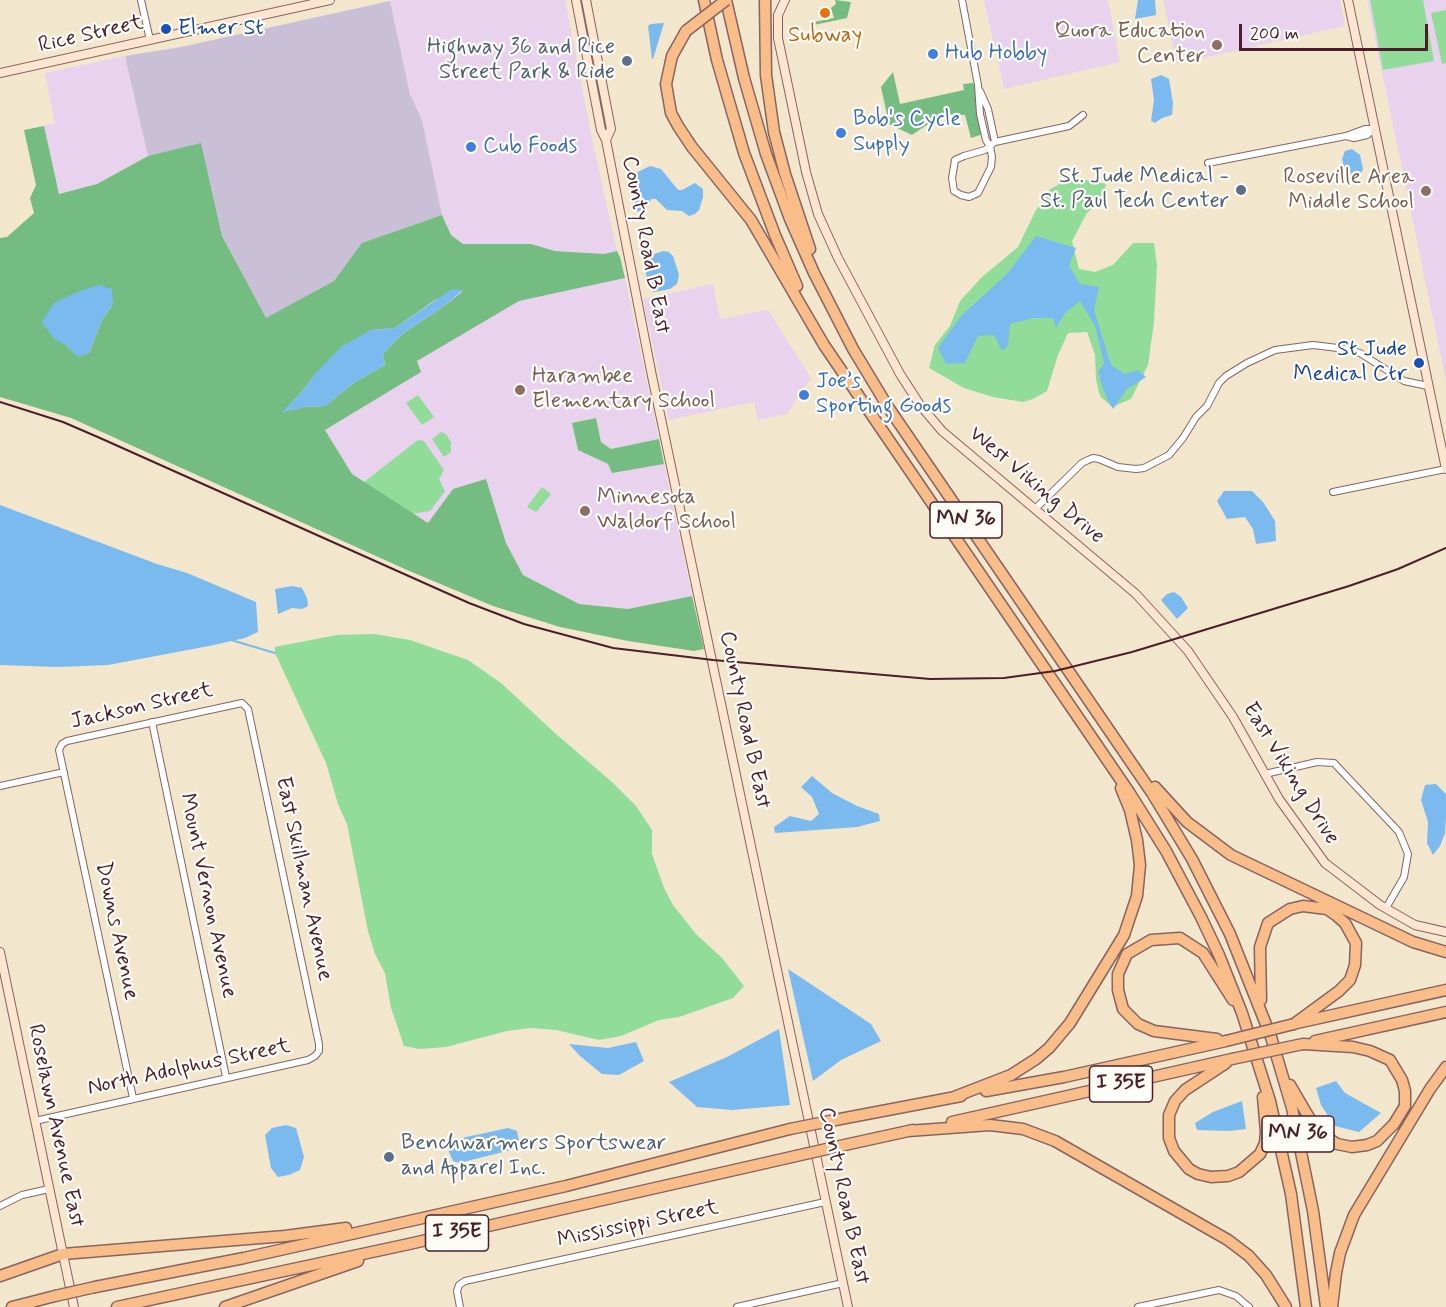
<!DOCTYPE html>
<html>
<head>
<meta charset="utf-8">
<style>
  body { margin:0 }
  #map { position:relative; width:1446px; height:1307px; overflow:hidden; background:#f2e6cd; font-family:Mynerve,sans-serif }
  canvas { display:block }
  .scale { position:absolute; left:1239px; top:24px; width:189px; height:27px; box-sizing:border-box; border:3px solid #4a1f2b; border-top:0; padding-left:8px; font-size:18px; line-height:21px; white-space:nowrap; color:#4a1f2b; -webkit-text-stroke:4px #fdfcf7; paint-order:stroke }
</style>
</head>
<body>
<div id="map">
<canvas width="1446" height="1307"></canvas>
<div class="scale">200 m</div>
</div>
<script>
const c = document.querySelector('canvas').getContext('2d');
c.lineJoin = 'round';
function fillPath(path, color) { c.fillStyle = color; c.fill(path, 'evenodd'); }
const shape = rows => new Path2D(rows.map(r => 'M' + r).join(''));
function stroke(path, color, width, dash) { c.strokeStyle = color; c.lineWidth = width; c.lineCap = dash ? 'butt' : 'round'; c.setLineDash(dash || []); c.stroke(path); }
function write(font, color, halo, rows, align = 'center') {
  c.font = font + ' Mynerve,sans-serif'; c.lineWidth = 4.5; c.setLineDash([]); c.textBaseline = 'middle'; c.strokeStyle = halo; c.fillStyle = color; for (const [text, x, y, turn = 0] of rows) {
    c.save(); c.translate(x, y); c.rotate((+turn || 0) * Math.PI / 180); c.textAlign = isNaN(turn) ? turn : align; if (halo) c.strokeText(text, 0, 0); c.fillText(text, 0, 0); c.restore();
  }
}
fillPath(shape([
  [394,0,565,0,594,149,617,251,604,254,554,251,531,244,463,244,451,235,442,215,422,120,410,94,390,1],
  [984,0,1108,0,1120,62,1004,89],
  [1163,0,1340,0,1345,26,1177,64],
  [1367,0,1446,0,1446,381],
  [125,56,148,156,97,184,59,194,44,126,55,123,45,73],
  [625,278,659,439,611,449,601,442,596,418,572,423,578,450,608,464,612,473,664,464,692,596,628,609,579,604,523,575,506,543,486,479,453,489,428,524,352,474,325,430,421,372,417,361,519,301],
  [713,284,720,319,768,310,811,378,787,414,758,420,754,402,669,420,643,299]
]), '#e8d2ee');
fillPath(shape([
  [390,1,410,94,422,120,442,215,363,243,334,281,266,319,222,236,201,144,148,156,125,56,181,47]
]), '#c9bfd7');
fillPath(shape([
  [1370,0,1423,0,1434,61,1383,70],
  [1446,10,1446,63,1442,64,1431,13],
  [1072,177,1106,184,1101,200,1087,213,1072,241,1079,269,1095,272,1113,265,1133,243,1154,243,1157,265,1154,322,1148,365,1131,399,1112,407,1100,396,1096,379,1095,355,1087,332,1068,333,1058,355,1047,391,1033,399,1023,402,993,397,964,388,929,368,935,345,950,326,960,301,982,277,1018,247,1035,212,1049,190],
  [418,395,434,417,422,425,406,403],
  [441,432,446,434,451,442,451,452,444,457,432,439],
  [418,440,424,441,444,470,439,479,445,491,430,511,411,514,364,482],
  [542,487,551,494,536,512,527,507],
  [374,634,410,640,468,660,501,683,556,734,612,782,636,806,652,830,652,854,664,888,673,905,696,934,722,958,744,986,733,998,679,1017,659,1020,621,1036,599,1040,556,1030,531,1028,507,1031,446,1047,420,1049,404,1046,391,1008,385,973,375,954,368,931,347,824,338,804,326,763,275,653,275,647,337,635]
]), '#91dc99');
fillPath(shape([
  [835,0,851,2,847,18,809,26,809,23,834,18,831,8,836,4],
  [893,72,900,104,964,90,963,84,973,83,976,91,983,134,971,138,965,115,943,114,912,135,889,124,881,87],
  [44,126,59,194,97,184,148,156,201,143,222,236,266,318,334,281,362,243,442,215,451,235,463,244,531,244,555,251,604,254,617,251,620,257,625,278,519,301,417,361,421,372,325,430,352,474,428,523,453,489,486,479,506,543,523,575,579,604,628,609,692,596,704,649,694,651,628,641,560,627,493,606,407,570,71,418,0,397,0,238,7,237,34,213,30,198,36,185,24,130],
  [463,291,443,307,402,334,383,354,385,365,355,382,325,406,304,407,283,412,305,388,315,374,371,330,395,328,435,300],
  [113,304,102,320,89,353,78,356,66,345],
  [596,418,601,442,611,449,659,439,664,464,612,473,608,464,578,450,572,423]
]), '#74bc81');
fillPath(shape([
  [1138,0,1155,0,1156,15,1135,19],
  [664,23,653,59,652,59,648,26,651,24],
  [1161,75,1169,79,1173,103,1172,115,1162,118,1155,123,1151,121,1154,100,1151,79],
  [1352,149,1360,155,1363,169,1359,178,1351,178,1346,175,1342,159,1345,151],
  [650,166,661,169,678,190,682,190,695,183,703,189,703,197,699,210,695,214,689,216,682,211,667,210,656,199,651,199,649,205,638,212,635,208,631,183,636,173],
  [1036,236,1076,248,1069,266,1080,284,1099,287,1094,310,1111,365,1125,374,1138,370,1146,377,1127,389,1113,409,1106,397,1098,372,1104,363,1095,326,1080,301,1065,313,1056,328,1053,318,1034,318,1010,324,1008,345,1002,351,994,335,978,336,965,363,946,364,938,348,961,316,1007,274],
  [663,251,669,252,673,256,679,275,677,284,670,289,654,292,650,289,647,278,644,264,646,257],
  [99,285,112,289,113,304,102,320,89,353,78,357,66,345,54,339,42,322,54,303,80,291],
  [452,289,463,290,443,307,402,334,383,354,385,365,355,382,325,406,304,407,282,413,305,388,315,374,341,347,371,330,395,328],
  [1224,491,1252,491,1263,502,1275,521,1276,541,1256,544,1253,529,1245,517,1227,519,1217,501],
  [0,505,157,564,187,573,256,602,258,632,245,638,209,646,108,665,58,667,0,665],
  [292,586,302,588,307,598,308,606,302,609,292,608,278,614,275,589],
  [1174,592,1181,597,1188,608,1177,619,1161,600,1167,594],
  [812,776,832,793,857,806,879,814,880,821,857,827,775,833,774,827,790,816,811,821,819,814,812,797,801,787],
  [1436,784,1446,794,1446,816,1445,833,1440,846,1433,855,1427,843,1428,822,1421,800,1425,785],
  [788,969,871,1024,881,1041,841,1060,813,1081],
  [779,1029,790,1105,732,1110,697,1107,669,1082,727,1057],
  [636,1042,644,1061,619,1075,602,1074,580,1056,569,1044,608,1048],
  [1336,1081,1345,1093,1381,1113,1359,1132,1335,1126,1321,1105,1316,1088],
  [1242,1101,1246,1129,1229,1131,1197,1130,1195,1123,1213,1112],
  [286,1125,296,1128,304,1157,300,1170,289,1175,278,1177,271,1168,265,1135,272,1128],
  [508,1128,517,1131,520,1145,519,1148,459,1163,453,1161,447,1147,448,1141]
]), '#7bbaef');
stroke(shape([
  [231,640,275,653]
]), '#7bbaef', 2);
const street = shape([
  [141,0,150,40],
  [962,0,978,85,980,114,986,140,990,146,992,157,991,167,978,193,969,197,961,195,954,191,952,178,955,160,964,156,985,150,995,142,1069,126,1083,115],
  [980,91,988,109,995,142],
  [1346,136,1354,138,1367,135,1374,129],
  [1208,163,1346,136,1365,129,1375,129],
  [1333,492,1446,469],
  [1035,509,1082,463,1088,460,1093,458,1099,459,1118,467,1136,469,1144,468,1169,455,1183,438,1196,417,1207,406,1219,383,1226,376,1247,363,1275,350,1313,345,1346,349,1360,353,1404,381,1428,386],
  [152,722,226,1077],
  [1265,774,1317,762,1334,763,1399,832,1408,854,1404,877,1386,908],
  [0,786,64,772],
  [35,1121,308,1060,315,1056,319,1051,319,1044,248,709,242,703,67,741,62,744,59,750,133,1098],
  [0,1206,22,1195,49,1189],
  [460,1307,457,1291,459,1285,465,1281,825,1202],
  [737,1307,843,1283],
  [1138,1307,1219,1290,1236,1296,1249,1307]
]);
const secondary = shape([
  [576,0,601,130,606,140,652,376,848,1307],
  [586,0,611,129,606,140],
  [785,0,778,15,778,38,806,172,818,214,838,258,900,374,920,405,942,431,1136,594,1188,651,1233,717,1279,799,1325,863,1380,905,1415,925,1446,932],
  [1348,0,1446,469],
  [0,73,330,0],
  [0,952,74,1307]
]);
const highway = shape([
  [704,0,717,60,744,153,775,235,797,286],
  [726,0,744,78,766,154,790,219,814,273,853,349,888,407,1152,793,1192,859,1230,934,1271,1037,1292,1108,1313,1211,1326,1307],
  [765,0,766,75,774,132,785,174,810,249],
  [686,31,672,56,666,84,671,113,678,126,692,147,751,220,824,345,1129,792,1166,851,1201,917,1219,955,1242,1013,1270,1101,1291,1194,1306,1307],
  [1155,787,1187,822,1231,855,1413,942,1446,952],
  [1261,1000,1260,947,1268,923,1290,909,1303,906,1327,909,1337,916,1345,923,1356,943,1355,965,1350,980,1339,991,1294,1024],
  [1297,1023,1446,990],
  [1217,1039,1154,1031,1138,1024,1123,1009,1118,990,1118,974,1127,954,1151,940,1180,938,1203,953,1233,1000],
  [1315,1041,1446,1012],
  [1226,1063,1185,1090,1175,1101,1169,1115,1169,1138,1174,1151,1189,1169,1198,1174,1211,1177,1228,1176,1239,1172,1260,1154,1265,1143,1266,1132,1263,1097],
  [1290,1085,1314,1126,1323,1135,1337,1144,1352,1147,1367,1145,1377,1141,1394,1124,1405,1106,1405,1091,1402,1080,1390,1060,1370,1051,1353,1047,1303,1044],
  [986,1091,1064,1077,1226,1041],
  [954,1097,1011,1075,1036,1059,1049,1048,1070,1023,1124,935,1137,896,1140,865,1137,840,1130,810,1121,788],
  [835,1120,961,1096],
  [952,1122,1232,1059],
  [908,1131,990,1125,1023,1129,1055,1141,1228,1240,1249,1256,1266,1275,1286,1307],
  [840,1146,913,1130],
  [0,1276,63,1254,285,1236,346,1228],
  [95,1287,244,1258,566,1186,790,1129],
  [12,1307,55,1296],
  [117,1307,409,1244,796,1156],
  [225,1307,358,1261],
  [1332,1307,1336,1273,1340,1253,1354,1215,1430,1089,1446,1067]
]);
stroke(street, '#856564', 8);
stroke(secondary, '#856564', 10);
stroke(highway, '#856564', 13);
stroke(street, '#fff', 6);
stroke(secondary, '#fde5d0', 8);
stroke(highway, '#f9bd89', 10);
stroke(shape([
  [0,402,63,422,100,438,469,603,524,624,613,648,713,660,930,679,1004,678,1055,671,1132,652,1349,586,1398,569,1446,548]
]), '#4a1f2b', 2);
const highwayBridge = shape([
  [686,31,726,0],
  [1226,1041,1294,1024],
  [1232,1059,1303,1044],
  [790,1129,835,1120],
  [796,1156,840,1146],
  [55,1296,95,1287]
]);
stroke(highwayBridge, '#856564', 13, []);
stroke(highwayBridge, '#f9bd89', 10);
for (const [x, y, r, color] of [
  [825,13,6,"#e8710a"],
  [166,29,6,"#1a4fb4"],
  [1217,45,6,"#8d6e63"],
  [933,54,6,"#3f7fe0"],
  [627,61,6,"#5c6f8a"],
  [841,133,6,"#3f7fe0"],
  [471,147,6,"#3f7fe0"],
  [1241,190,6,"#5c6f8a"],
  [1426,191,6,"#8d6e63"],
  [1419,363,6,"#1a4fb4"],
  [520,390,6,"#8d6e63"],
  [804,395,6,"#3f7fe0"],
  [585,511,6,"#8d6e63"],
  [389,1157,6,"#5c6f8a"]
]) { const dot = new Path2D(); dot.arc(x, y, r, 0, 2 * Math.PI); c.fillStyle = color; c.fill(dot); stroke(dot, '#fdfcf7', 2); }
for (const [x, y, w] of [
  [966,520,72],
  [1121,1084,63],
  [1298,1134,72],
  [457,1233,63]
]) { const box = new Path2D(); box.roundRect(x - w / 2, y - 18, w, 36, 4.5); c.fillStyle = '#fdfcf7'; c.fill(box); stroke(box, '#4a1f2b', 1.5); }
write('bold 21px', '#4a1f2b', null, [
  ["MN 36",966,520],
  ["I 35E",1121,1084],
  ["MN 36",1298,1134],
  ["I 35E",457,1233]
]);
write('22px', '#164399', '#fdfcf7', [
  ["Elmer St",178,29],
  ["St Jude",1407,350,"right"],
  ["Medical Ctr",1407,375,"right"]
], 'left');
write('22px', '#785e54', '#fdfcf7', [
  ["Quora Education",1205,32],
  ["Center",1205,57],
  ["Roseville Area",1414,178],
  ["Middle School",1414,203],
  ["Harambee",532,377,"left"],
  ["Elementary School",532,402,"left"],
  ["Minnesota",597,498,"left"],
  ["Waldorf School",597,523,"left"]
], 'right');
write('22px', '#4a1f2b', '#fdfcf7', [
  ["Rice Street",91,35,-13],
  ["County Road B East",645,245,79],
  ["West Viking Drive",1036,486,40],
  ["Jackson Street",142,707,-13],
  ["County Road B East",744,720,78],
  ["East Viking Drive",1290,774,58],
  ["East Skillman Avenue",303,879,78],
  ["Mount Vernon Avenue",207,896,78],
  ["Downs Avenue",116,931,78],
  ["North Adolphus Street",189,1068,-12],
  ["Roselawn Avenue East",55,1126,78],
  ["County Road B East",843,1196,78],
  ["Mississippi Street",638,1225,-12]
]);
write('22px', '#c56008', '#fdfcf7', [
  ["Subway",825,36]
]);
write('22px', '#4e5e75', '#fdfcf7', [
  ["Highway 36 and Rice",615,48],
  ["Street Park & Ride",615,73],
  ["St. Jude Medical -",1229,177],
  ["St. Paul Tech Center",1229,202],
  ["Benchwarmers Sportswear",401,1144,"left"],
  ["and Apparel Inc.",401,1169,"left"]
], 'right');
write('22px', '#366cbe', '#fdfcf7', [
  ["Hub Hobby",945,54],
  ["Bob's Cycle",853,120],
  ["Supply",853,145],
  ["Cub Foods",483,147],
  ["Joe’s",816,382],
  ["Sporting Goods",816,407]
], 'left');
</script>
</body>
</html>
